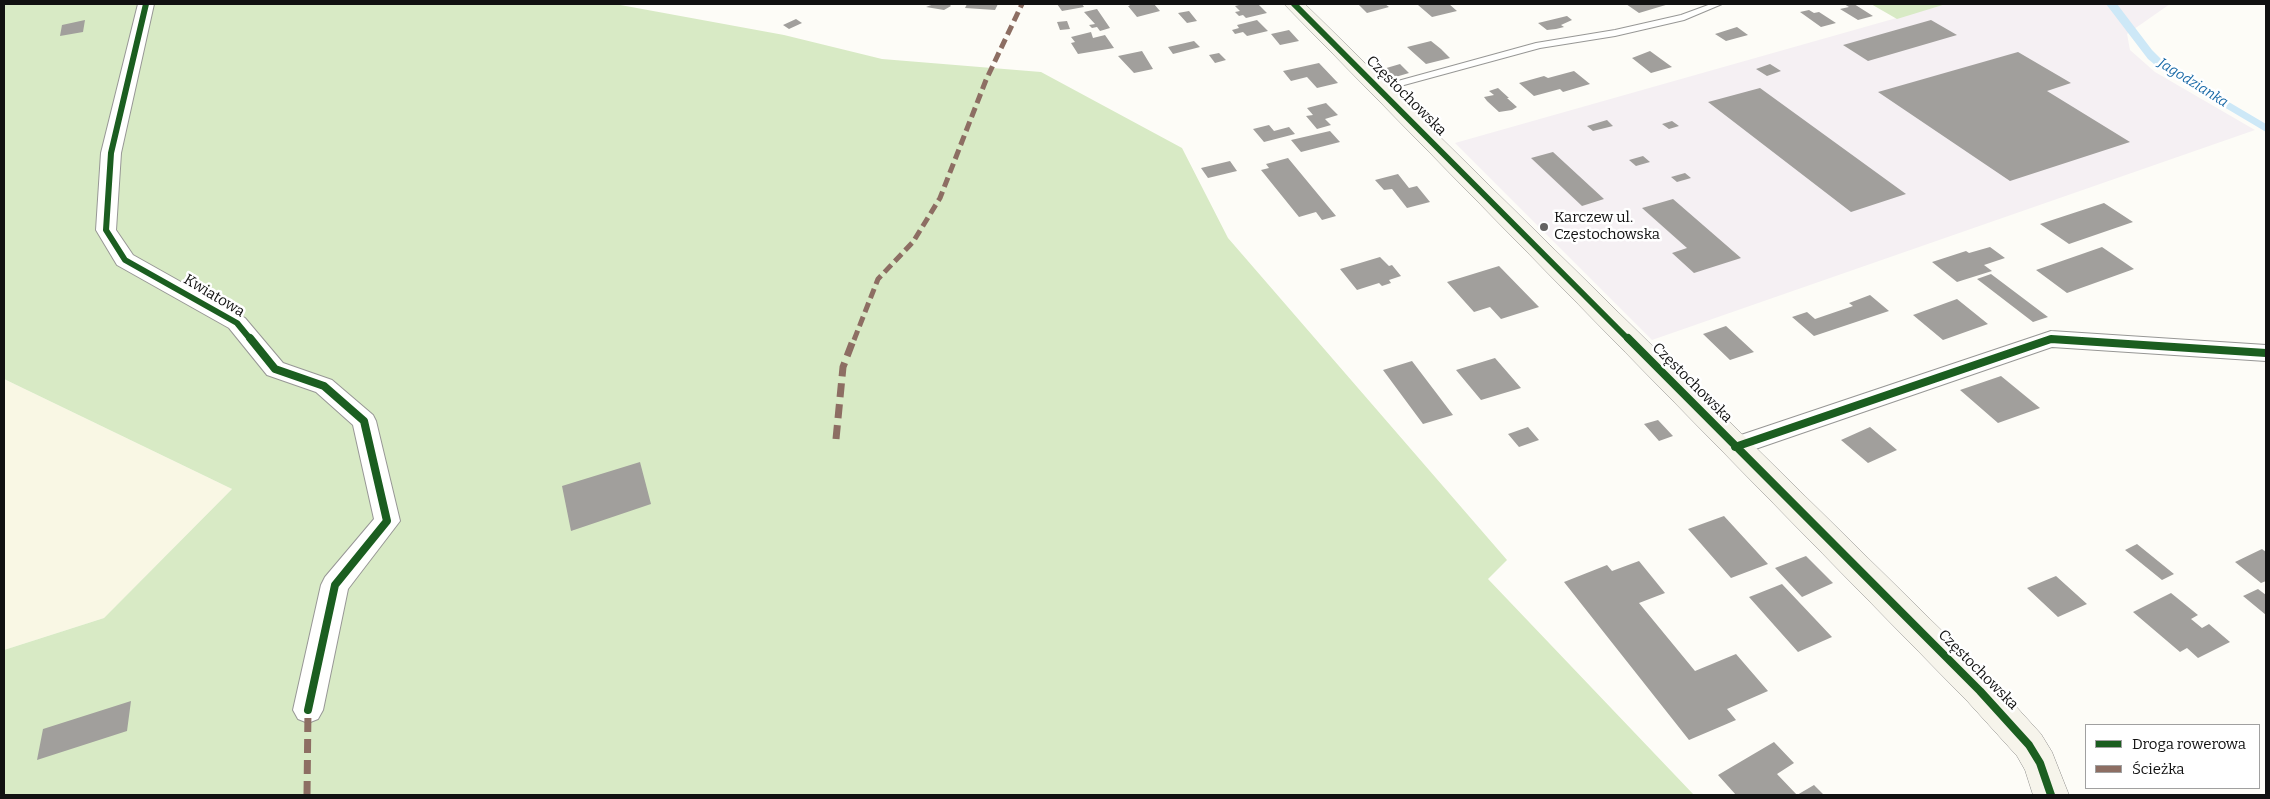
<!DOCTYPE html>
<html>
<head>
<meta charset="utf-8">
<style>
  body { margin:0 }
  #map { position:relative; width:2270px; height:799px; overflow:hidden; background:#fdfcf7; font-family:Bitter,serif }
  canvas { display:block }
  .frame { position:absolute; inset:0; border:5px solid #111; pointer-events:none }
  .legend { position:absolute; left:2085px; top:724px; width:175px; height:65px; box-sizing:border-box; background:#fff; border:1px solid #a0a0a0; margin:0; padding:6px 9px; list-style:none; font-size:15px; color:#111 }
  .legend li { display:flex; align-items:center; gap:10px; height:25px }
  .legend b { width:25px; border:1px solid #a0a0a0 }
</style>
</head>
<body>
<div id="map">
<canvas width="2270" height="799"></canvas>
<div class="frame"></div>
<ul class="legend">
<li><b style="height:6px;background:#1b5e20"></b>Droga rowerowa</li>
<li><b style="height:6px;background:#8d6e63"></b>Ścieżka</li>
</ul>
</div>
<script>
const c = document.querySelector('canvas').getContext('2d');
c.lineJoin = 'round';
function fillPath(path, color) { c.fillStyle = color; c.fill(path, 'evenodd'); }
const shape = rows => new Path2D(rows.map(r => 'M' + r).join(''));
function stroke(path, color, width, dash) { c.strokeStyle = color; c.lineWidth = width; c.lineCap = dash ? 'butt' : 'round'; c.setLineDash(dash || []); c.stroke(path); }
function write(font, color, halo, rows, align = 'center') {
  c.font = font + ' Bitter,serif'; c.lineWidth = 5; c.setLineDash([]); c.textBaseline = 'middle'; c.strokeStyle = halo; c.fillStyle = color; for (const [text, x, y, turn = 0] of rows) {
    c.save(); c.translate(x, y); c.rotate((+turn || 0) * Math.PI / 180); c.textAlign = isNaN(turn) ? turn : align; if (halo) c.strokeText(text, 0, 0); c.fillText(text, 0, 0); c.restore();
  }
}
fillPath(shape([
  [1946,4,2170,4,2127,34,2130,50,2155,72,2255,130,1652,340,1455,143]
]), '#f5f0f3');
fillPath(shape([
  [4,379,232,489,104,618,4,650]
]), '#f9f7e4');
fillPath(shape([
  [4,4,615,4,784,35,882,59,1041,72,1182,148,1228,238,1507,560,1488,579,1694,795,4,795,4,650,104,618,232,489,4,379],
  [1871,4,1946,4,1897,19]
]), '#d8eac5');
fillPath(shape([
  [2106,4,2117,4,2152,50,2168,66,2266,124,2266,132,2160,69,2148,59]
]), '#cde8f7');
fillPath(shape([
  [934,4,949,4,951,6,944,10,926,7],
  [967,4,998,4,995,10,965,8],
  [1057,4,1082,4,1084,7,1062,11],
  [1128,4,1154,4,1160,11,1137,17,1128,6,1130,6],
  [1243,4,1258,4,1267,13,1246,18,1243,15,1239,16,1235,12,1240,11,1235,6],
  [1358,4,1385,4,1389,7,1367,13],
  [1423,4,1449,4,1457,11,1432,17,1418,5],
  [1626,4,1669,4,1639,13],
  [1844,4,1854,4,1873,16,1858,20,1840,9,1849,7],
  [1097,9,1110,28,1100,31,1097,27,1092,28,1089,25,1095,24,1084,12],
  [1809,10,1814,13,1819,12,1836,23,1821,27,1800,12],
  [1189,11,1197,21,1187,23,1178,13],
  [1567,16,1572,20,1561,25,1564,27,1556,29,1547,30,1538,23],
  [796,19,802,23,789,29,783,25],
  [85,20,83,32,60,36,62,25],
  [1257,20,1268,31,1247,36,1243,32,1235,34,1232,30,1239,28,1237,25],
  [1931,20,1957,35,1868,61,1843,45],
  [1067,21,1070,29,1060,30,1057,22],
  [1737,27,1748,35,1726,41,1715,34],
  [1289,30,1299,41,1280,45,1271,34],
  [1091,32,1093,38,1105,35,1114,48,1078,54,1071,43,1075,42,1071,37],
  [1194,41,1200,47,1173,54,1168,47],
  [1431,41,1441,49,1450,58,1426,64,1407,47],
  [1142,51,1153,69,1134,73,1118,56],
  [1650,51,1672,67,1651,73,1632,58],
  [2018,52,2071,83,2047,91,2130,142,2010,181,1878,92],
  [1219,53,1226,60,1215,63,1209,55],
  [1319,63,1338,83,1317,88,1307,77,1291,81,1283,71],
  [1400,64,1409,73,1392,78,1383,69],
  [1770,64,1781,71,1767,76,1756,69],
  [1574,71,1590,84,1563,92,1560,89,1534,96,1519,83,1544,76,1548,78],
  [1498,88,1509,98,1507,98,1517,107,1512,110,1499,112,1487,101,1484,97,1494,95,1489,91],
  [1760,88,1906,194,1851,212,1708,102],
  [1326,103,1338,115,1325,119,1331,125,1317,129,1306,116,1313,115,1307,108],
  [1607,120,1613,126,1593,131,1587,126],
  [1672,121,1679,126,1669,129,1662,124],
  [1269,125,1274,131,1289,127,1295,134,1264,142,1253,129],
  [1330,131,1340,142,1301,152,1291,140],
  [1553,152,1604,199,1582,206,1531,158],
  [1643,156,1650,162,1636,166,1629,160],
  [1288,158,1336,216,1322,220,1316,212,1299,217,1261,170,1269,168,1266,164],
  [1230,161,1237,171,1208,178,1201,168],
  [1685,173,1691,178,1677,182,1671,177],
  [1398,174,1409,188,1417,186,1430,202,1407,208,1392,189,1384,190,1375,180],
  [1673,199,1741,258,1694,273,1672,253,1687,248,1642,208],
  [2104,203,2133,222,2069,244,2040,224],
  [1990,247,2005,258,1984,265,1992,271,1957,282,1932,262,1966,251,1969,253],
  [2102,247,2134,269,2067,293,2036,270],
  [1380,257,1389,266,1392,265,1401,276,1389,280,1391,283,1382,286,1379,283,1357,290,1340,269],
  [1499,266,1539,307,1501,319,1490,307,1474,312,1447,282],
  [1991,274,2048,317,2033,322,1977,279],
  [1870,295,1889,311,1814,336,1792,317,1807,312,1815,319,1853,306,1849,303],
  [1957,299,1988,324,1943,340,1913,315],
  [1726,326,1754,352,1730,360,1703,334],
  [1495,358,1521,388,1481,400,1456,370],
  [1412,361,1453,415,1423,424,1383,370],
  [2001,376,2040,408,1998,423,1960,390],
  [1658,420,1673,436,1659,441,1644,424],
  [1528,427,1539,440,1519,447,1508,434],
  [1870,427,1897,450,1868,463,1841,440],
  [640,462,651,504,571,531,562,486],
  [1724,516,1768,564,1731,578,1688,529],
  [2137,544,2174,574,2162,580,2125,550],
  [2262,549,2266,552,2266,581,2261,583,2235,562],
  [1806,556,1833,583,1802,597,1775,568],
  [1639,561,1665,593,1639,603,1695,671,1736,654,1768,691,1727,709,1736,720,1689,740,1564,582,1607,565,1612,571],
  [2056,576,2087,604,2058,617,2027,588],
  [1782,584,1832,637,1798,652,1749,597],
  [2258,589,2266,595,2266,615,2243,596],
  [2171,593,2198,615,2191,619,2202,628,2209,624,2230,642,2198,658,2187,648,2180,652,2133,612],
  [131,701,127,731,37,760,43,729],
  [1774,742,1794,763,1777,774,1797,795,1814,785,1824,795,1736,795,1718,775]
]), '#a19f9c');
const lane = shape([
  [1711,4,1722,4,1684,20,1615,36,1540,48,1382,91,1379,92,1374,89,1376,87,1536,43,1615,30,1681,15,1711,4]
]);
const street = shape([
  [138,4,154,4,121,153,116,230,133,255,245,318,283,363,332,380,373,415,376,421,400,521,348,589,323,710,318,719,308,723,298,719,293,710,321,585,325,577,374,519,353,425,316,392,267,375,229,328,117,265,96,230,101,153,138,4],
  [2051,331,2266,345,2266,361,2052,347,1735,456,1726,454,1723,447,1726,440,2051,331]
]);
const secondary = shape([
  [1284,4,1305,4,1992,680,2041,734,2052,752,2069,795,2033,795,2025,770,2017,756,1968,702,1284,4]
]);
stroke(lane, '#979795', 2);
stroke(street, '#979795', 2);
stroke(secondary, '#8e8d8b', 1);
fillPath(lane, '#fffffe');
fillPath(street, '#fffffe');
fillPath(secondary, '#f6f4eb');
stroke(shape([
  [854,340,878,279,913,242,940,198,986,80,1022,4]
]), '#8d6e63', 5, [10, 5]);
stroke(shape([
  [836,439,843,367,854,338],
  [307,795,308,710]
]), '#8d6e63', 7, [14, 7]);
stroke(shape([
  [146,4,111,153,106,230,125,260,237,323,251,340],
  [1294,4,1629,340],
  [2049,340,2061,340]
]), '#1b5e20', 6);
stroke(shape([
  [250,338,275,369,324,386,364,421,387,521,335,585,308,710],
  [1628,338,1980,691,2029,745,2040,763,2051,795],
  [1735,447,2051,339,2266,353]
]), '#1b5e20', 8);
for (const [x, y, r, color] of [
  [1544,227,5,"#646362"]
]) { const dot = new Path2D(); dot.arc(x, y, r, 0, 2 * Math.PI); c.fillStyle = color; c.fill(dot); stroke(dot, '#fff', 2); }
write('italic 14px', '#1768a6', '#fff', [
  ["Jagodzianka",2193,83,32]
]);
write('15px', '#111', '#fff', [
  ["Częstochowska",1406,96,45],
  ["Kwiatowa",214,296,31],
  ["Częstochowska",1692,383,45],
  ["Częstochowska",1978,670,45]
]);
write('15px', '#111', '#fff', [
  ["Karczew ul.",1554,218],
  ["Częstochowska",1554,235]
], 'left');
</script>
</body>
</html>
